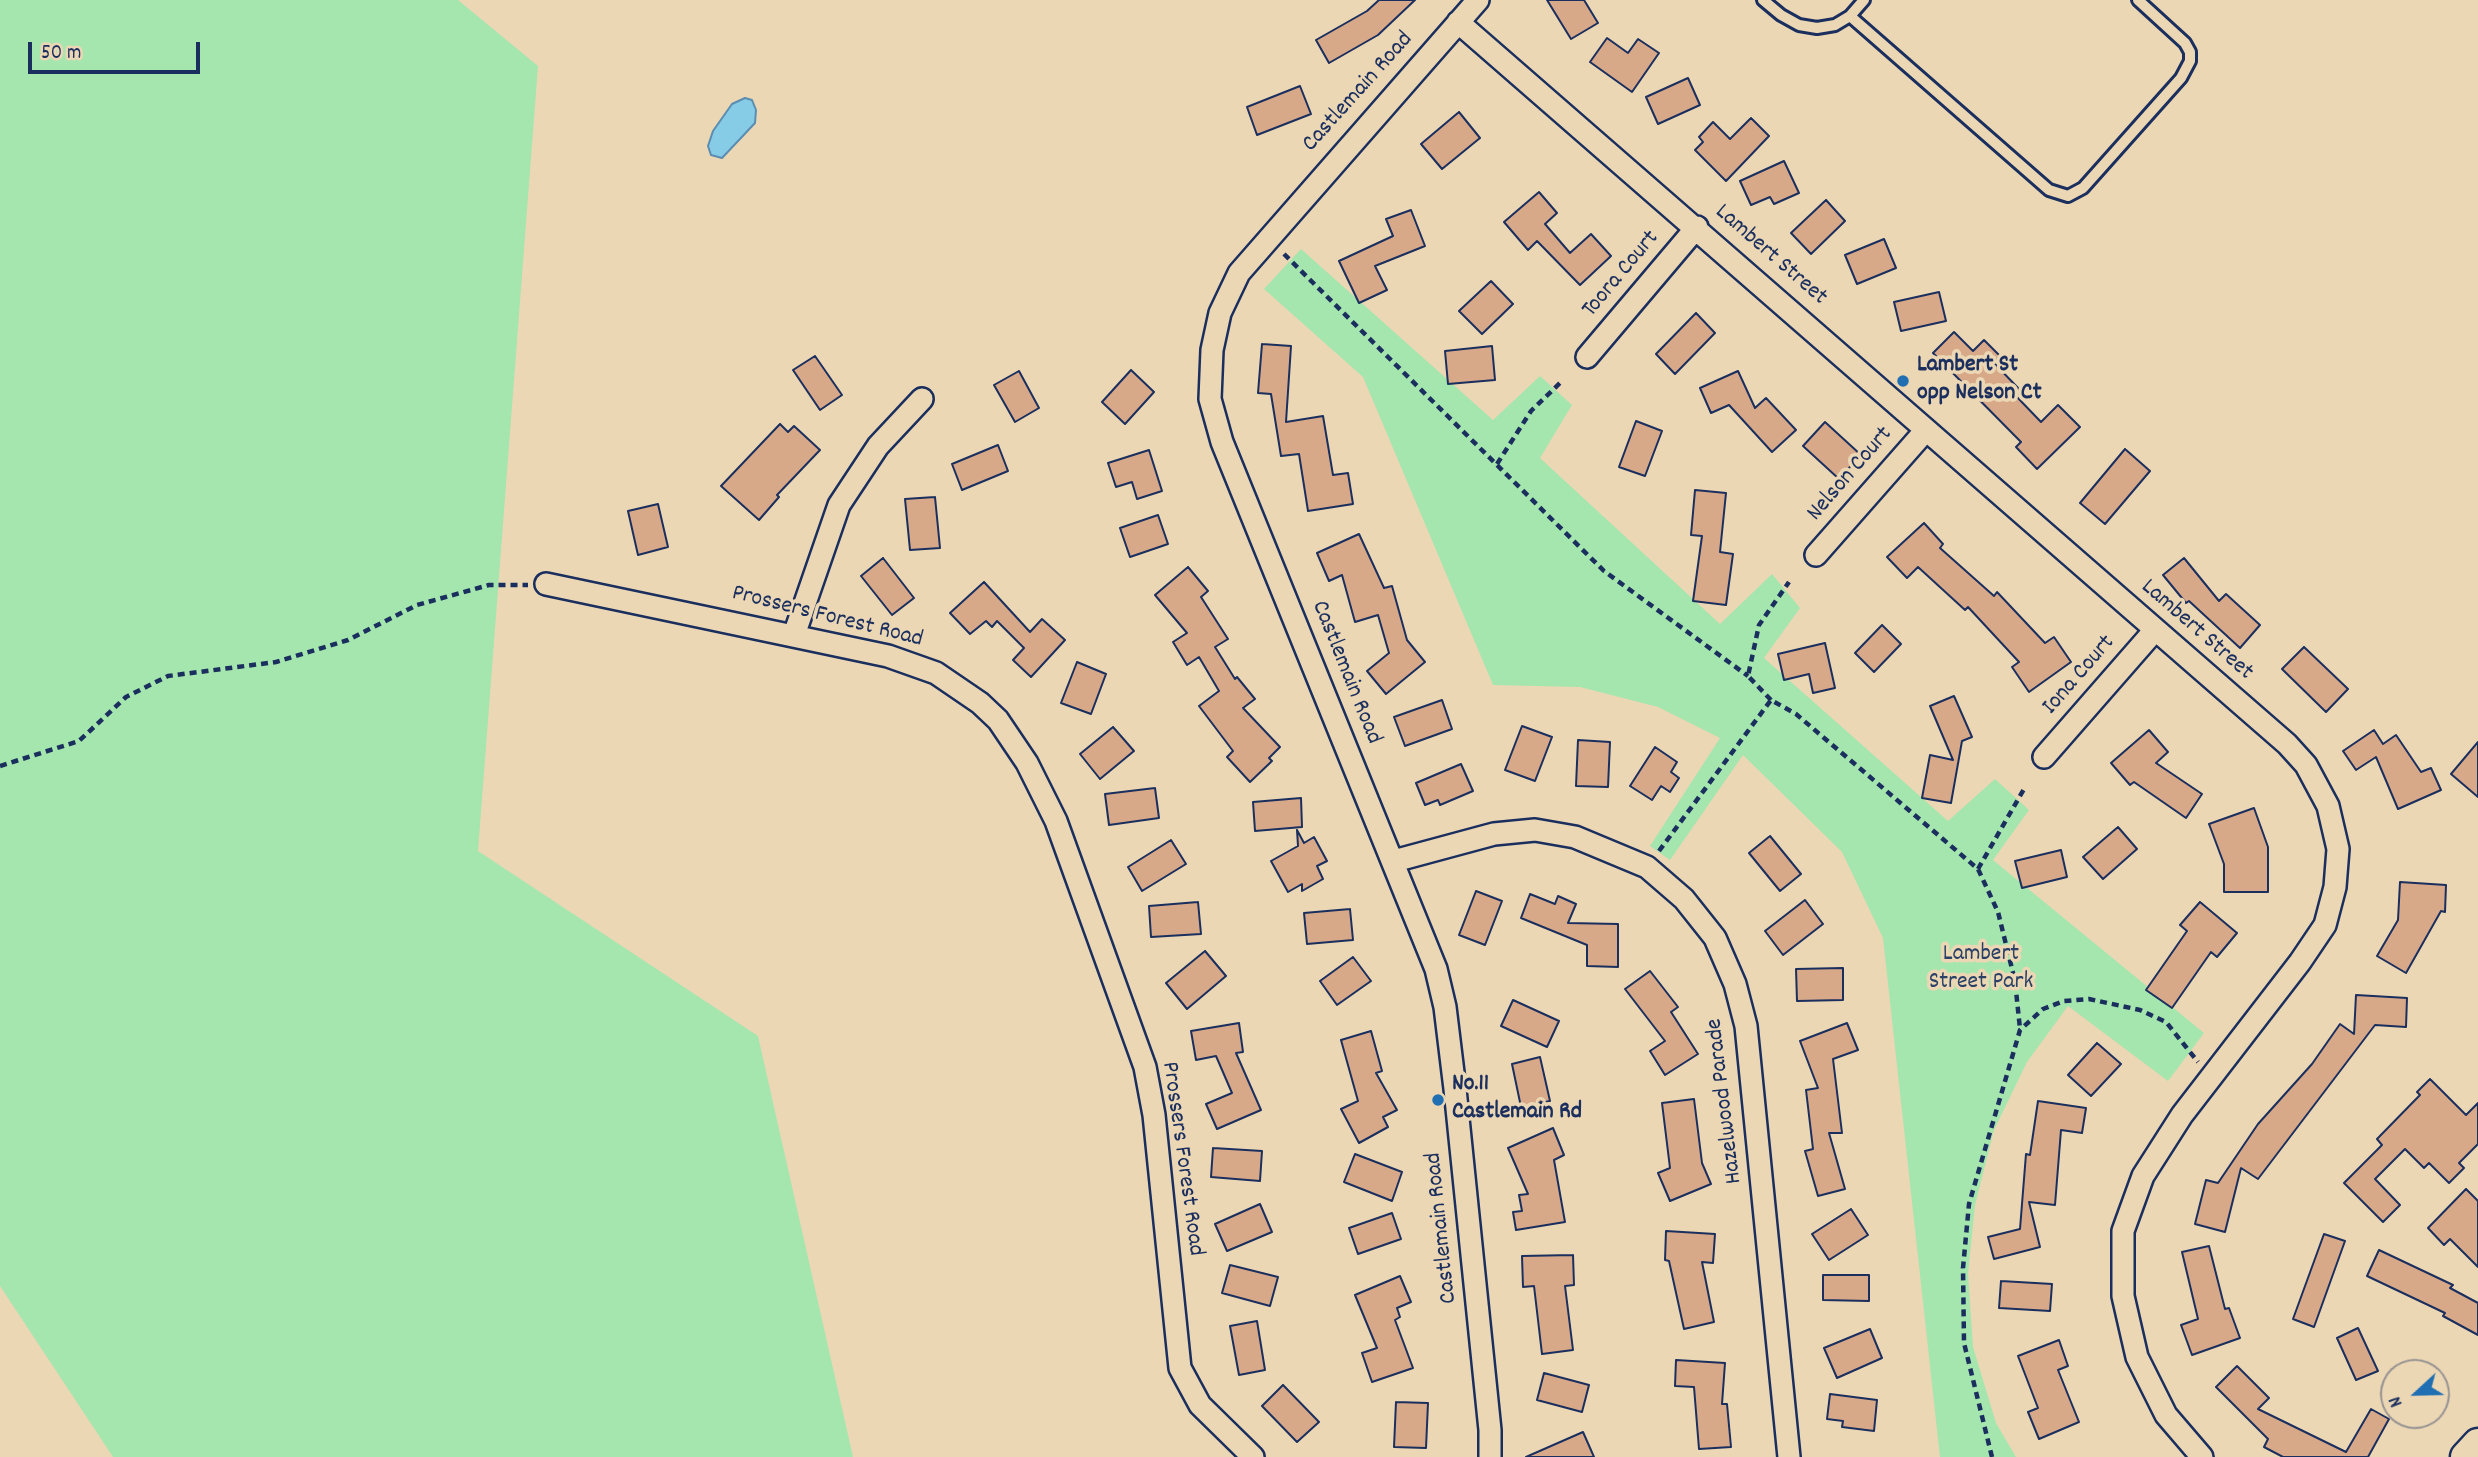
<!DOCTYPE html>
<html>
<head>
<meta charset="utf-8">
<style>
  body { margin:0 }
  #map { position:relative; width:2478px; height:1457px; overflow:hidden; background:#ecd7b5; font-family:Dekko,sans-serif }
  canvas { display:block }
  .north { position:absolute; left:2380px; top:1359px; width:70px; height:70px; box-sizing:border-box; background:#ecd7b5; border:2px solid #989492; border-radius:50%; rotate:248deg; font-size:19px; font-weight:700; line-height:28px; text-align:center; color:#1b2f5e }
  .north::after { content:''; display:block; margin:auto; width:24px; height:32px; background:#1f6fb2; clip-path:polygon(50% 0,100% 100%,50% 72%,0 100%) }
  .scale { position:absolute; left:28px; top:42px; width:172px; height:32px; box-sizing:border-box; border:4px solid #1b2f5e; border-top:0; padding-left:9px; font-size:21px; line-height:24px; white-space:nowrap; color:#1b2f5e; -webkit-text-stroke:5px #ecd7b5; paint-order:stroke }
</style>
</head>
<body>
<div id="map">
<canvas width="2478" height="1457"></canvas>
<div class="north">N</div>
<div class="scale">50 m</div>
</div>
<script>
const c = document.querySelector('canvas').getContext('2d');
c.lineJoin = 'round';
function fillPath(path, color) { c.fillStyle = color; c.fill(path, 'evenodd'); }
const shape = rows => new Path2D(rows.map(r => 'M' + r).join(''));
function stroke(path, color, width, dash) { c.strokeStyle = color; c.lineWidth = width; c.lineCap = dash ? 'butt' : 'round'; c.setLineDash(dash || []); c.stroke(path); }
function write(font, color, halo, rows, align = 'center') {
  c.font = font + ' Dekko,sans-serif'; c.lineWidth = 7; c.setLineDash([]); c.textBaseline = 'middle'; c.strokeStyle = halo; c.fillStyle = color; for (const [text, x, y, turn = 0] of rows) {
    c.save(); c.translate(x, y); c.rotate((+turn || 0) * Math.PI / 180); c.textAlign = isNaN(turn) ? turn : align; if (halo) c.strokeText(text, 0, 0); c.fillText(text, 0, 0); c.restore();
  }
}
fillPath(shape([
  [0,0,458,0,538,66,478,851,758,1036,853,1457,113,1457,0,1286],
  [1301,249,1493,420,1540,376,1572,405,1540,458,1720,624,1772,574,1800,608,1764,658,1948,821,1995,779,2029,810,1993,860,2204,1033,2168,1081,2068,1006,2027,1062,1994,1130,1975,1205,1968,1274,1973,1347,1996,1423,2016,1457,1940,1457,1883,938,1842,852,1743,755,1670,860,1650,846,1720,738,1658,707,1580,687,1493,685,1363,377,1264,289]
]), '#a5e5ae');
const water = shape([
  [745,98,752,100,756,110,755,123,722,158,711,155,708,146,713,131,732,104,745,98]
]);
fillPath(water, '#86cce7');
stroke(water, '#5b8db0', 2);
const building = shape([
  [1379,0,1415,0,1378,35,1329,63,1316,40,1367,11,1379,0],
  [1547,0,1584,0,1598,23,1571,39,1547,0],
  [1607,38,1628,53,1638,39,1659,53,1632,92,1590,62,1607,38],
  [1688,78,1700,105,1658,124,1646,97,1688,78],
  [1300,86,1311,114,1257,135,1247,107,1300,86],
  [1459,112,1480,138,1442,169,1421,144,1459,112],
  [1751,118,1769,136,1726,181,1695,150,1703,142,1699,137,1713,122,1730,139,1751,118],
  [1784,161,1799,193,1774,204,1770,197,1751,205,1740,181,1784,161],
  [1539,192,1557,213,1545,224,1570,253,1591,234,1611,256,1580,285,1537,241,1528,250,1504,222,1539,192],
  [1826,200,1845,221,1811,254,1791,233,1826,200],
  [1411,210,1425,246,1375,266,1387,290,1359,303,1339,261,1393,236,1386,219,1411,210],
  [1884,239,1896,268,1857,284,1845,255,1884,239],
  [1491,281,1513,304,1482,334,1459,311,1491,281],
  [1939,292,1946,321,1901,331,1894,302,1939,292],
  [1696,313,1715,333,1675,374,1656,354,1696,313],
  [1954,332,1973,351,1984,340,2000,356,1993,362,2021,391,2016,396,2041,422,2058,405,2080,427,2037,469,2016,447,2021,442,1933,353,1954,332],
  [1262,344,1291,346,1286,422,1323,416,1333,475,1348,473,1353,504,1308,511,1299,454,1281,456,1271,394,1258,393,1262,344],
  [1492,346,1495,380,1448,384,1445,351,1492,346],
  [815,356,842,395,820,410,793,370,815,356],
  [1131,370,1154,392,1125,424,1102,402,1131,370],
  [1019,371,1039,408,1015,422,994,385,1019,371],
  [1738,371,1755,408,1766,398,1796,430,1772,452,1729,405,1711,413,1700,388,1738,371],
  [1636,421,1662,431,1645,476,1619,467,1636,421],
  [1825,422,1861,455,1839,479,1803,446,1825,422],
  [780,424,788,432,794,426,820,450,777,495,779,497,759,520,721,486,780,424],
  [998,445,1008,471,962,490,952,464,998,445],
  [2125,449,2150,471,2105,524,2080,503,2125,449],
  [1149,450,1162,491,1137,499,1132,482,1116,487,1108,463,1149,450],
  [1695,490,1726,493,1720,552,1733,554,1726,605,1693,601,1702,536,1691,535,1695,490],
  [935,497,940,548,910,550,905,499,935,497],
  [658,504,668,547,638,555,628,511,658,504],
  [1158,515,1168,544,1130,557,1120,528,1158,515],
  [1924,523,1943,544,1940,548,1994,596,1997,592,2045,643,2054,637,2071,662,2029,692,2012,667,2019,662,1968,607,1965,610,1918,567,1907,578,1887,557,1924,523],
  [1359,534,1384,588,1392,586,1407,640,1425,662,1386,694,1367,671,1389,653,1378,615,1355,622,1342,575,1329,581,1317,553,1359,534],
  [883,558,914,598,892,615,861,576,883,558],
  [2184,558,2219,601,2226,594,2260,625,2240,648,2189,601,2186,603,2163,575,2184,558],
  [1188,567,1208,591,1201,597,1228,639,1215,647,1235,679,1237,677,1255,699,1243,708,1280,747,1269,758,1272,761,1250,782,1227,757,1233,751,1199,706,1219,691,1199,657,1187,665,1173,642,1187,633,1155,595,1188,567],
  [984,582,1030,632,1042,619,1065,640,1031,677,1013,660,1024,648,997,621,992,627,986,621,970,634,950,613,984,582],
  [1882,625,1901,644,1874,672,1855,653,1882,625],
  [1825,643,1835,688,1813,693,1809,674,1784,680,1778,654,1825,643],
  [2304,647,2348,689,2326,712,2282,669,2304,647],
  [1077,662,1106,674,1091,714,1061,703,1077,662],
  [1954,696,1972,737,1962,741,1951,803,1922,798,1930,755,1953,760,1930,706,1954,696],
  [1442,700,1452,729,1405,746,1394,717,1442,700],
  [1522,726,1552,737,1535,781,1505,770,1522,726],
  [1113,727,1134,751,1100,779,1080,754,1113,727],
  [2149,730,2168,752,2156,763,2202,794,2186,818,2134,782,2130,785,2111,763,2149,730],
  [2374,730,2383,744,2396,735,2421,772,2431,768,2441,790,2398,809,2376,757,2356,770,2343,751,2374,730],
  [1578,740,1610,742,1608,787,1576,786,1578,740],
  [2478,742,2478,797,2451,774,2478,742],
  [1655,747,1677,762,1671,772,1679,778,1670,792,1661,786,1652,800,1630,786,1655,747],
  [1461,764,1473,791,1440,805,1438,800,1425,805,1416,783,1461,764],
  [1155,788,1159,818,1109,825,1105,794,1155,788],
  [1301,798,1302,827,1255,831,1253,802,1301,798],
  [2254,808,2268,847,2268,892,2224,892,2224,864,2209,824,2254,808],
  [2118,827,2137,849,2103,879,2083,857,2118,827],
  [1297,830,1304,843,1314,837,1327,861,1317,866,1323,879,1302,891,1302,884,1288,892,1271,861,1298,846,1297,830],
  [1770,836,1801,874,1780,891,1749,853,1770,836],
  [1171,840,1186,864,1142,891,1128,867,1171,840],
  [2061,850,2067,877,2022,888,2015,861,2061,850],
  [2400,882,2446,885,2445,912,2441,911,2406,973,2377,956,2398,920,2400,882],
  [1476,891,1502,901,1485,945,1459,935,1476,891],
  [1530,894,1555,904,1558,896,1576,904,1568,923,1618,924,1618,967,1587,966,1587,945,1521,918,1530,894],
  [1805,900,1823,924,1783,955,1765,931,1805,900],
  [1198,902,1201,934,1151,937,1149,906,1198,902],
  [2200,902,2237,933,2217,957,2211,952,2172,1008,2146,990,2187,931,2180,925,2200,902],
  [1350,909,1353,940,1307,944,1304,913,1350,909],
  [1205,951,1226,976,1187,1009,1166,983,1205,951],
  [1353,957,1371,981,1337,1005,1320,981,1353,957],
  [1843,968,1843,1000,1797,1001,1796,969,1843,968],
  [1650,971,1678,1007,1671,1012,1698,1054,1665,1075,1650,1051,1665,1041,1625,989,1650,971],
  [2356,995,2407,998,2406,1027,2375,1025,2258,1179,2241,1168,2225,1232,2195,1224,2206,1180,2218,1183,2258,1124,2312,1064,2340,1024,2354,1034,2356,995],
  [1513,1000,1559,1021,1547,1047,1501,1026,1513,1000],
  [1239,1023,1243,1052,1236,1053,1261,1110,1217,1129,1206,1104,1232,1093,1216,1056,1196,1060,1191,1031,1239,1023],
  [1847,1023,1858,1050,1833,1059,1842,1133,1829,1133,1845,1189,1818,1196,1805,1151,1813,1149,1806,1090,1818,1088,1800,1041,1847,1023],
  [1371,1031,1382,1071,1376,1073,1397,1110,1383,1117,1388,1127,1359,1143,1341,1109,1358,1101,1341,1040,1371,1031],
  [2097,1043,2121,1064,2091,1096,2068,1075,2097,1043],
  [1540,1057,1550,1101,1521,1107,1512,1064,1540,1057],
  [2430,1079,2466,1115,2478,1103,2478,1144,2459,1163,2464,1168,2449,1183,2429,1163,2424,1168,2405,1149,2375,1179,2400,1205,2383,1222,2344,1183,2382,1145,2377,1139,2420,1095,2417,1092,2430,1079],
  [1694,1099,1702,1163,1711,1184,1670,1201,1658,1173,1670,1168,1662,1103,1694,1099],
  [2038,1101,2086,1108,2082,1133,2061,1130,2055,1205,2029,1202,2040,1247,1994,1259,1988,1237,2020,1229,2026,1154,2030,1155,2038,1101],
  [1553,1128,1564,1155,1554,1160,1565,1222,1516,1230,1513,1212,1522,1211,1519,1195,1528,1194,1508,1148,1553,1128],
  [1213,1148,1262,1151,1260,1181,1211,1177,1213,1148],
  [1355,1154,1402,1172,1392,1201,1344,1182,1355,1154],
  [2466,1189,2478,1201,2478,1267,2450,1239,2444,1245,2428,1228,2466,1189],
  [1260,1204,1272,1232,1227,1251,1215,1224,1260,1204],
  [1851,1209,1868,1235,1829,1260,1812,1234,1851,1209],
  [1392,1213,1401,1239,1358,1254,1349,1228,1392,1213],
  [1666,1231,1715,1234,1713,1263,1702,1262,1714,1322,1684,1329,1669,1261,1665,1260,1666,1231],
  [2324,1234,2345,1241,2314,1327,2293,1319,2324,1234],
  [2209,1246,2225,1309,2229,1308,2240,1338,2192,1355,2181,1325,2198,1319,2182,1252,2209,1246],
  [2379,1250,2453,1285,2450,1288,2478,1303,2478,1335,2443,1316,2445,1313,2367,1276,2379,1250],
  [1573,1255,1574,1285,1565,1286,1573,1350,1542,1354,1534,1286,1523,1287,1522,1256,1573,1255],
  [1230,1265,1278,1277,1270,1306,1222,1293,1230,1265],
  [1823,1275,1869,1275,1869,1301,1823,1300,1823,1275],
  [1400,1276,1411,1302,1397,1308,1400,1317,1395,1320,1413,1368,1372,1382,1362,1353,1377,1348,1355,1295,1400,1276],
  [2001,1281,2052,1284,2050,1311,1999,1308,2001,1281],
  [1257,1321,1265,1370,1239,1375,1230,1326,1257,1321],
  [2358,1328,2378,1371,2356,1380,2337,1338,2358,1328],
  [1870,1329,1882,1358,1837,1378,1824,1348,1870,1329],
  [2059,1340,2068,1366,2058,1370,2079,1422,2039,1439,2028,1412,2038,1408,2018,1356,2059,1340],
  [1676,1360,1725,1363,1722,1404,1727,1404,1731,1447,1699,1449,1694,1387,1675,1386,1676,1360],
  [2237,1366,2269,1398,2258,1409,2346,1452,2371,1409,2389,1419,2368,1457,2283,1457,2264,1447,2268,1439,2216,1387,2237,1366],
  [1544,1373,1589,1385,1582,1412,1537,1400,1544,1373],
  [1283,1385,1319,1422,1297,1442,1262,1406,1283,1385],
  [1830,1394,1877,1400,1874,1431,1842,1427,1843,1421,1827,1419,1830,1394],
  [1396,1402,1428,1403,1426,1448,1394,1447,1396,1402],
  [1583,1432,1594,1457,1526,1457,1583,1432]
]);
fillPath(building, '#d8a989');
stroke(building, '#1b2f5e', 2);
const lane = shape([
  [1763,0,1781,15,1799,25,1817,28,1835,25,1850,16,1864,0],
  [1850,16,2049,190,2068,196,2083,188,2181,78,2190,61,2190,52,2185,43,2138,0]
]);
const street = shape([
  [1478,0,1239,273,1220,313,1212,350,1210,399,1222,442,1436,969,1445,1007,1455,1089,1490,1430,1490,1457],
  [1458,22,2287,744,2306,765,2328,806,2338,849,2335,887,2325,925,2300,962,2182,1115,2143,1176,2123,1231,2123,1296,2137,1357,2166,1415,2202,1457],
  [1587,357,1697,227],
  [1816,555,1926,430],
  [546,584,888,656,936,673,980,703,998,720,1027,763,1056,821,1145,1067,1154,1115,1180,1368,1200,1405,1253,1457],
  [794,635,839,505,878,446,922,399],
  [2044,757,2155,630],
  [1394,861,1494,834,1535,830,1575,837,1647,867,1684,899,1715,938,1735,984,1746,1026,1789,1457]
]);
const secondary = shape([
  [2466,1457,2478,1444]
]);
stroke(lane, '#1b2f5e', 16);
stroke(street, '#1b2f5e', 26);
stroke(secondary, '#1b2f5e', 35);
stroke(shape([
  [1284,254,1604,571,1748,676],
  [1497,464,1531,411,1561,382],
  [1771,700,1748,676,1759,625,1789,582],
  [0,766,79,741,126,697,168,676,276,662,348,640,417,605,489,585,528,585],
  [1659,851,1771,700,1796,714,1978,869,1998,912,2015,981,2020,1029],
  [1978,869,2024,789],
  [1992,1457,1964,1343,1963,1268,1969,1204,2020,1030,2043,1009,2064,1001,2089,999,2140,1010,2166,1022,2198,1062]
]), '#1b2f5e', 4.5, [7, 5]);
stroke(lane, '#ecd7b5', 10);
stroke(street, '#ecd7b5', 21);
stroke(secondary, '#ecd7b5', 30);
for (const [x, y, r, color] of [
  [1903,381,7,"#1f6fb2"],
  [1438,1100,7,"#1f6fb2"]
]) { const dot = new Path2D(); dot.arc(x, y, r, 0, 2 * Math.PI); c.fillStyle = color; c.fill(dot); stroke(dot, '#ecd7b5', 2.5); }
write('24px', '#1b2f5e', '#ecd7b5', [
  ["Castlemain Road",1359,93,-48],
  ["Lambert Street",1770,256,41],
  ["Toora Court",1622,275,-50],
  ["Nelson Court",1851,475,-49],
  ["Prossers Forest Road",827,618,14],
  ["Lambert Street",2196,631,41],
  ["Castlemain Road",1345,673,68],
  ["Iona Court",2080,676,-49],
  ["Hazelwood Parade",1726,1101,-97],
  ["Prossers Forest Road",1181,1159,82],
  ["Castlemain Road",1443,1228,-96]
]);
write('bold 24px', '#1b2f5e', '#ecd7b5', [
  ["Lambert St",1917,367],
  ["opp Nelson Ct",1917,395],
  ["No.11",1452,1086],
  ["Castlemain Rd",1452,1114]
], 'left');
write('24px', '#294166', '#ecd7b5', [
  ["Lambert",1981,956],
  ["Street Park",1981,984]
]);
</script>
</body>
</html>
